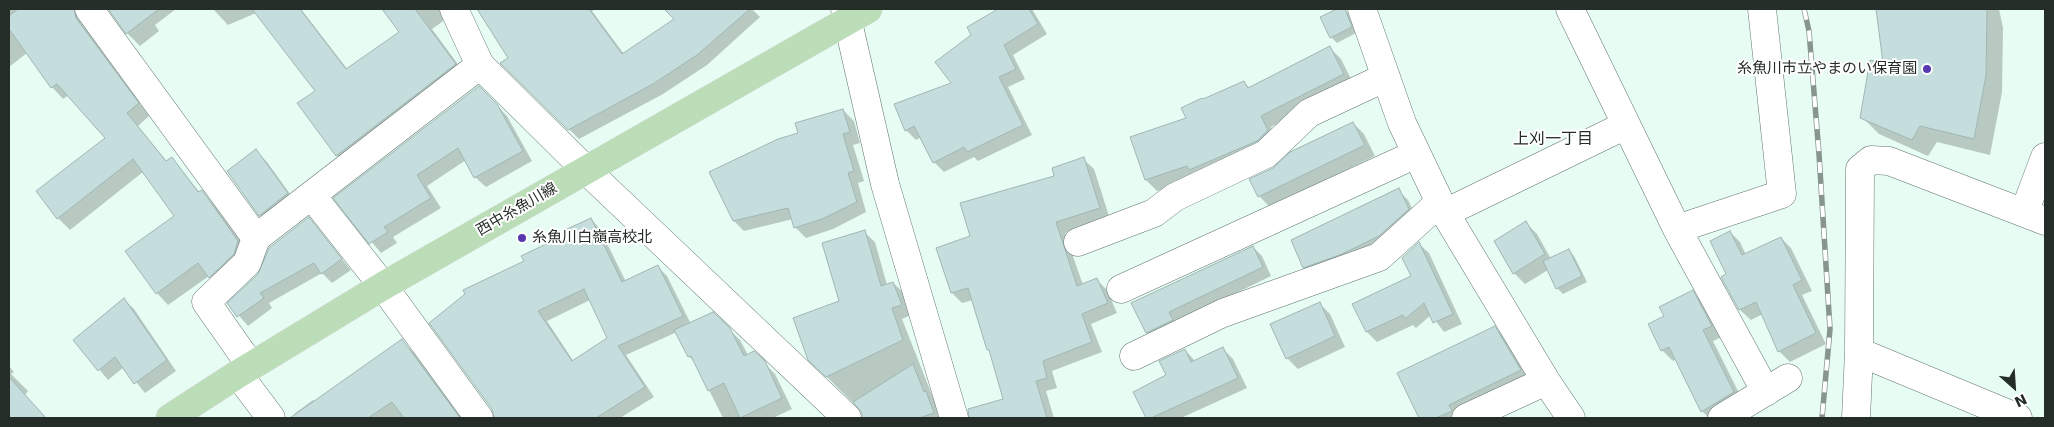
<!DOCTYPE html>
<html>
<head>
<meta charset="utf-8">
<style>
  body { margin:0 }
  #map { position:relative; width:2054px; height:427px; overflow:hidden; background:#e7fcf2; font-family:"DejaVu Sans",sans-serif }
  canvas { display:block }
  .frame { position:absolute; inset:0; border:10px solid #252d29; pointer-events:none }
  .north { position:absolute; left:1989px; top:362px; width:50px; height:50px; -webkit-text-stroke:4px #fff; paint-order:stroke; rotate:154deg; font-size:14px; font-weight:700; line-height:20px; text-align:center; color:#252d29 }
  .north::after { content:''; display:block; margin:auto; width:18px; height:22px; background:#252d29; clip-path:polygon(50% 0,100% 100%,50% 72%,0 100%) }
</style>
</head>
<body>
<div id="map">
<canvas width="2054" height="427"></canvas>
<div class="frame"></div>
<div class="north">N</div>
</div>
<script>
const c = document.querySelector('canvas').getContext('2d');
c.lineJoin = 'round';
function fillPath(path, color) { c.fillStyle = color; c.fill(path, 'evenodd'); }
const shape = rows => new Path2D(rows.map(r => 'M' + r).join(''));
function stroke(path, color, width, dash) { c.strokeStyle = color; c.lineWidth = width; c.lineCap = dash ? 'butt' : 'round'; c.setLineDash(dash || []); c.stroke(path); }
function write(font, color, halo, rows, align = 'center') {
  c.font = font + ' "DejaVu Sans","Noto Sans JP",sans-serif'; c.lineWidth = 4; c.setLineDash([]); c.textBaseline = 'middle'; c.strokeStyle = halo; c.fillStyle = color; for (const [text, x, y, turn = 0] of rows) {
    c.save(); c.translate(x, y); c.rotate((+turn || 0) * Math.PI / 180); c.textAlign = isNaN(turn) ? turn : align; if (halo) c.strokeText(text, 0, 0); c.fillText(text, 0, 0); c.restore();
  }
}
fillPath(shape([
  [9,9,72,9,149,116,138,126,167,162,172,158,200,193,201,191,213,203,250,253,221,289,209,276,168,305,157,293,176,217,143,172,70,230,58,218,107,138,69,95,63,99,52,87,27,53,9,67],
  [110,9,176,9,155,25,159,31,140,46,127,33],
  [213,9,301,9,348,70,401,32,383,9,443,9,449,17,432,29,468,78,350,169,337,156,299,104,316,91,256,13,228,25],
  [478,9,596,9,592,11,624,54,676,19,666,9,752,9,760,17,707,65,663,94,579,139,502,63,510,59],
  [1001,9,1032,9,1047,34,1013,55,1025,79,1008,87,1032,135,978,161,974,157,944,172,934,162,921,137,916,140,906,130,953,84,973,35,969,27],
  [1340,9,1344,9,1348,13,1356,33,1337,43,1331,37,1321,18],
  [1877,9,1999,9,2003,28,2002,92,1990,155,1937,142,1928,156,1879,134,1862,117,1884,65,1881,25],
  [1330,48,1341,59,1354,85,1271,127,1278,142,1197,177,1157,191,1146,180,1132,138,1187,118,1203,101,1244,83,1250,88],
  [479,87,507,116,532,161,486,187,475,177,466,160,427,186,441,208,393,237,397,243,381,253,335,198],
  [843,110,854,121,860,143,853,145,864,181,858,183,866,212,833,229,806,238,795,227,793,219,744,231,734,221,799,134],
  [1353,123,1364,134,1375,156,1270,207,1259,196,1251,180],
  [256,151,267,162,298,205,271,226,260,215],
  [1083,159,1094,169,1110,219,1065,233,1083,285,1096,279,1107,290,1117,313,1091,324,1102,352,1052,371,1057,388,1046,391,1054,418,978,418,975,408,1004,400,992,353,988,350,973,300,962,303,952,293,971,237],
  [1398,190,1408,200,1418,220,1314,277,1304,267],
  [309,219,351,270,332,283,322,273,269,303,272,308,248,326,229,304,259,275],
  [591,219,600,229,626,282,658,267,667,276,691,324,712,313,740,340,748,355,754,353,775,374,792,409,773,418,723,418,696,364,689,356,677,332,626,355,654,397,620,418,504,418,500,412,525,262],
  [590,300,609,338,574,362,547,321],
  [1526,223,1537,234,1551,259,1569,250,1574,256,1587,282,1563,294,1557,288,1548,270,1525,284,1514,273],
  [864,232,875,242,887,285,893,283,904,293,911,315,902,319,941,418,863,418,863,413,809,359,841,302],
  [1730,232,1740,242,1746,255,1781,238,1791,248,1812,291,1802,295,1826,344,1790,362,1779,351,1763,314,1751,320,1740,310,1722,277,1728,275],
  [1419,244,1429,253,1462,324,1444,332,1431,315,1416,328,1413,325,1377,342,1367,332,1354,304,1412,277],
  [1253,247,1262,256,1271,276,1177,322,1156,341,1147,332,1133,303],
  [1692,292,1703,303,1722,337,1713,341,1744,403,1709,418,1702,411,1676,359,1673,361,1662,350,1665,316],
  [124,300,134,309,176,371,145,393,124,367,108,380,75,340],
  [1319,303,1330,314,1345,347,1298,369,1287,358],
  [1495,328,1504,337,1529,379,1459,418,1420,418,1398,373],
  [402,341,414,353,462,418,297,418,294,414,313,400,315,402],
  [1223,349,1233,359,1247,388,1181,418,1148,418,1135,393,1168,375,1185,350,1196,362],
  [9,366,14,372,11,374,28,391,25,395,46,418,9,418]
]), '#0003');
const building = shape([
  [18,9,74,9,76,18,139,103,127,113,166,161,172,157,198,192,202,190,238,241,234,254,209,278,198,263,156,294,125,251,174,216,133,159,57,219,36,191,105,138,57,84,51,88,9,29,9,16,18,9],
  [108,9,159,9,126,34,108,9],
  [252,9,300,9,346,69,399,32,382,9,415,9,456,64,336,156,297,103,315,91,252,9],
  [477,9,589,9,622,54,674,19,664,9,750,9,697,55,653,84,568,130,500,63,508,58,477,9],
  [998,9,1029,9,1038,24,1004,45,1016,69,999,77,1023,125,967,152,964,147,933,163,914,126,905,131,894,104,951,83,935,62,971,35,967,27,998,9],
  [1337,9,1345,9,1352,27,1330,38,1320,17,1337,9],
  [1876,9,1987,9,1986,75,1974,139,1920,126,1912,140,1860,118,1870,60,1883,63,1876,9],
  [1330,46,1344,74,1261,116,1268,130,1257,141,1189,170,1187,166,1145,180,1130,137,1186,118,1181,108,1202,98,1203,99,1244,81,1248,88,1330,46],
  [479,86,497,104,523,151,474,178,458,148,417,175,431,198,384,227,388,232,369,244,333,198,479,86],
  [843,109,850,132,843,134,854,171,848,173,857,202,822,219,794,228,788,208,733,221,709,172,778,139,798,133,795,123,843,109],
  [1353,122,1365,145,1258,197,1249,179,1273,168,1290,152,1353,122],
  [256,149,288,193,259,216,227,171,256,149],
  [1084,157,1100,208,1056,222,1077,286,1097,278,1108,303,1082,314,1092,342,1043,361,1047,378,1036,381,1047,418,969,418,968,409,1003,399,989,350,987,350,968,288,951,293,936,248,970,236,960,203,1054,176,1052,168,1084,157],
  [1399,188,1409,209,1379,236,1342,254,1303,268,1291,240,1399,188],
  [309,217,342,259,321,274,314,263,260,293,264,298,237,317,227,303,258,274,269,248,309,217],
  [591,218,622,282,658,265,683,316,618,346,645,387,596,418,494,418,492,409,429,323,465,294,463,290,524,261,521,256,567,234,565,230,591,218],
  [584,289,607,338,572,361,538,311,584,289],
  [1526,221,1545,254,1513,274,1494,241,1526,221],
  [865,230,881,286,893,282,902,305,892,308,903,340,826,377,808,360,793,318,839,301,822,243,865,230],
  [1730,231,1742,255,1781,237,1802,280,1793,285,1816,333,1778,352,1756,302,1739,310,1721,277,1726,274,1710,241,1730,231],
  [1419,242,1453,314,1433,323,1424,303,1405,319,1403,315,1366,332,1352,304,1411,276,1402,258,1419,242],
  [1253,246,1263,267,1169,312,1173,320,1146,333,1131,303,1253,246],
  [1569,249,1582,276,1556,289,1543,261,1569,249],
  [1693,290,1712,326,1703,330,1734,392,1701,412,1669,347,1661,351,1648,324,1664,316,1659,307,1693,290],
  [124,298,167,360,134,384,115,357,98,371,73,340,124,298],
  [1320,302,1335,336,1286,359,1270,324,1320,302],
  [713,312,730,328,744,356,754,351,765,361,782,398,740,418,724,383,708,391,691,356,688,357,674,330,713,312],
  [1495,326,1521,370,1449,405,1452,411,1436,418,1419,418,1397,373,1495,326],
  [402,339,460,418,404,418,392,402,368,418,290,418,402,339],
  [1223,347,1238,378,1151,418,1146,418,1133,392,1166,375,1159,361,1185,349,1191,362,1223,347],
  [913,364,924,392,926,391,934,413,919,418,862,418,862,413,853,402,913,364],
  [9,377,46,418,9,418,9,377]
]);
fillPath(building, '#c5dddc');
stroke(building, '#9fb6b4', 1);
const minor = shape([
  [89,9,256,238,480,65],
  [454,9,480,65,586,170,847,418],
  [845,9,885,184,954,418],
  [1362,9,1402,123,1445,213,1546,381,1571,418],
  [1570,9,1677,229,1766,392],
  [312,196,383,286,479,418],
  [1445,213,1626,125],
  [2024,213,2045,157],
  [1677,229,1782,194,1762,9],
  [1078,242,1154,213,1175,197,1266,154,1309,113,1386,77],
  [1121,289,1416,154],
  [1859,352,2018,418],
  [1134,356,1223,313,1379,257,1440,202],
  [251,366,206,302,247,263,256,238],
  [238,374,271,418],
  [1466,418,1546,381],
  [1722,418,1788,378],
  [1856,418,1859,352,1860,169,1871,160,1889,161,2045,221]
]);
const major = shape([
  [170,418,238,374,383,286,868,9]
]);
stroke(minor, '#62756d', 29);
stroke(major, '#dcdddd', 29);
stroke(minor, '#fff', 28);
stroke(major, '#bbddb8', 28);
const rail = shape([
  [1804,9,1809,31,1819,154,1830,329,1822,418]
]);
stroke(rail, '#87958e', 5.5);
stroke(rail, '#fff', 4, [11]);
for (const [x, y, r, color] of [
  [1927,69,5,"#5639b1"],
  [522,238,5,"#5639b1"]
]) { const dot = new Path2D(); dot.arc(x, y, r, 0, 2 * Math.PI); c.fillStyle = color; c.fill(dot); stroke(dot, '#fff', 2); }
write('15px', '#252d29', '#fff', [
  ["糸魚川市立やまのい保育園",1917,69],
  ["糸魚川白嶺高校北",532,238,"left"]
], 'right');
write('15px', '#252d29', '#fff', [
  ["西中糸魚川線",517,210,-30]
]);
write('16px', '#252d29', '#fff', [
  ["上刈一丁目",1553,140]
]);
</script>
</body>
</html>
